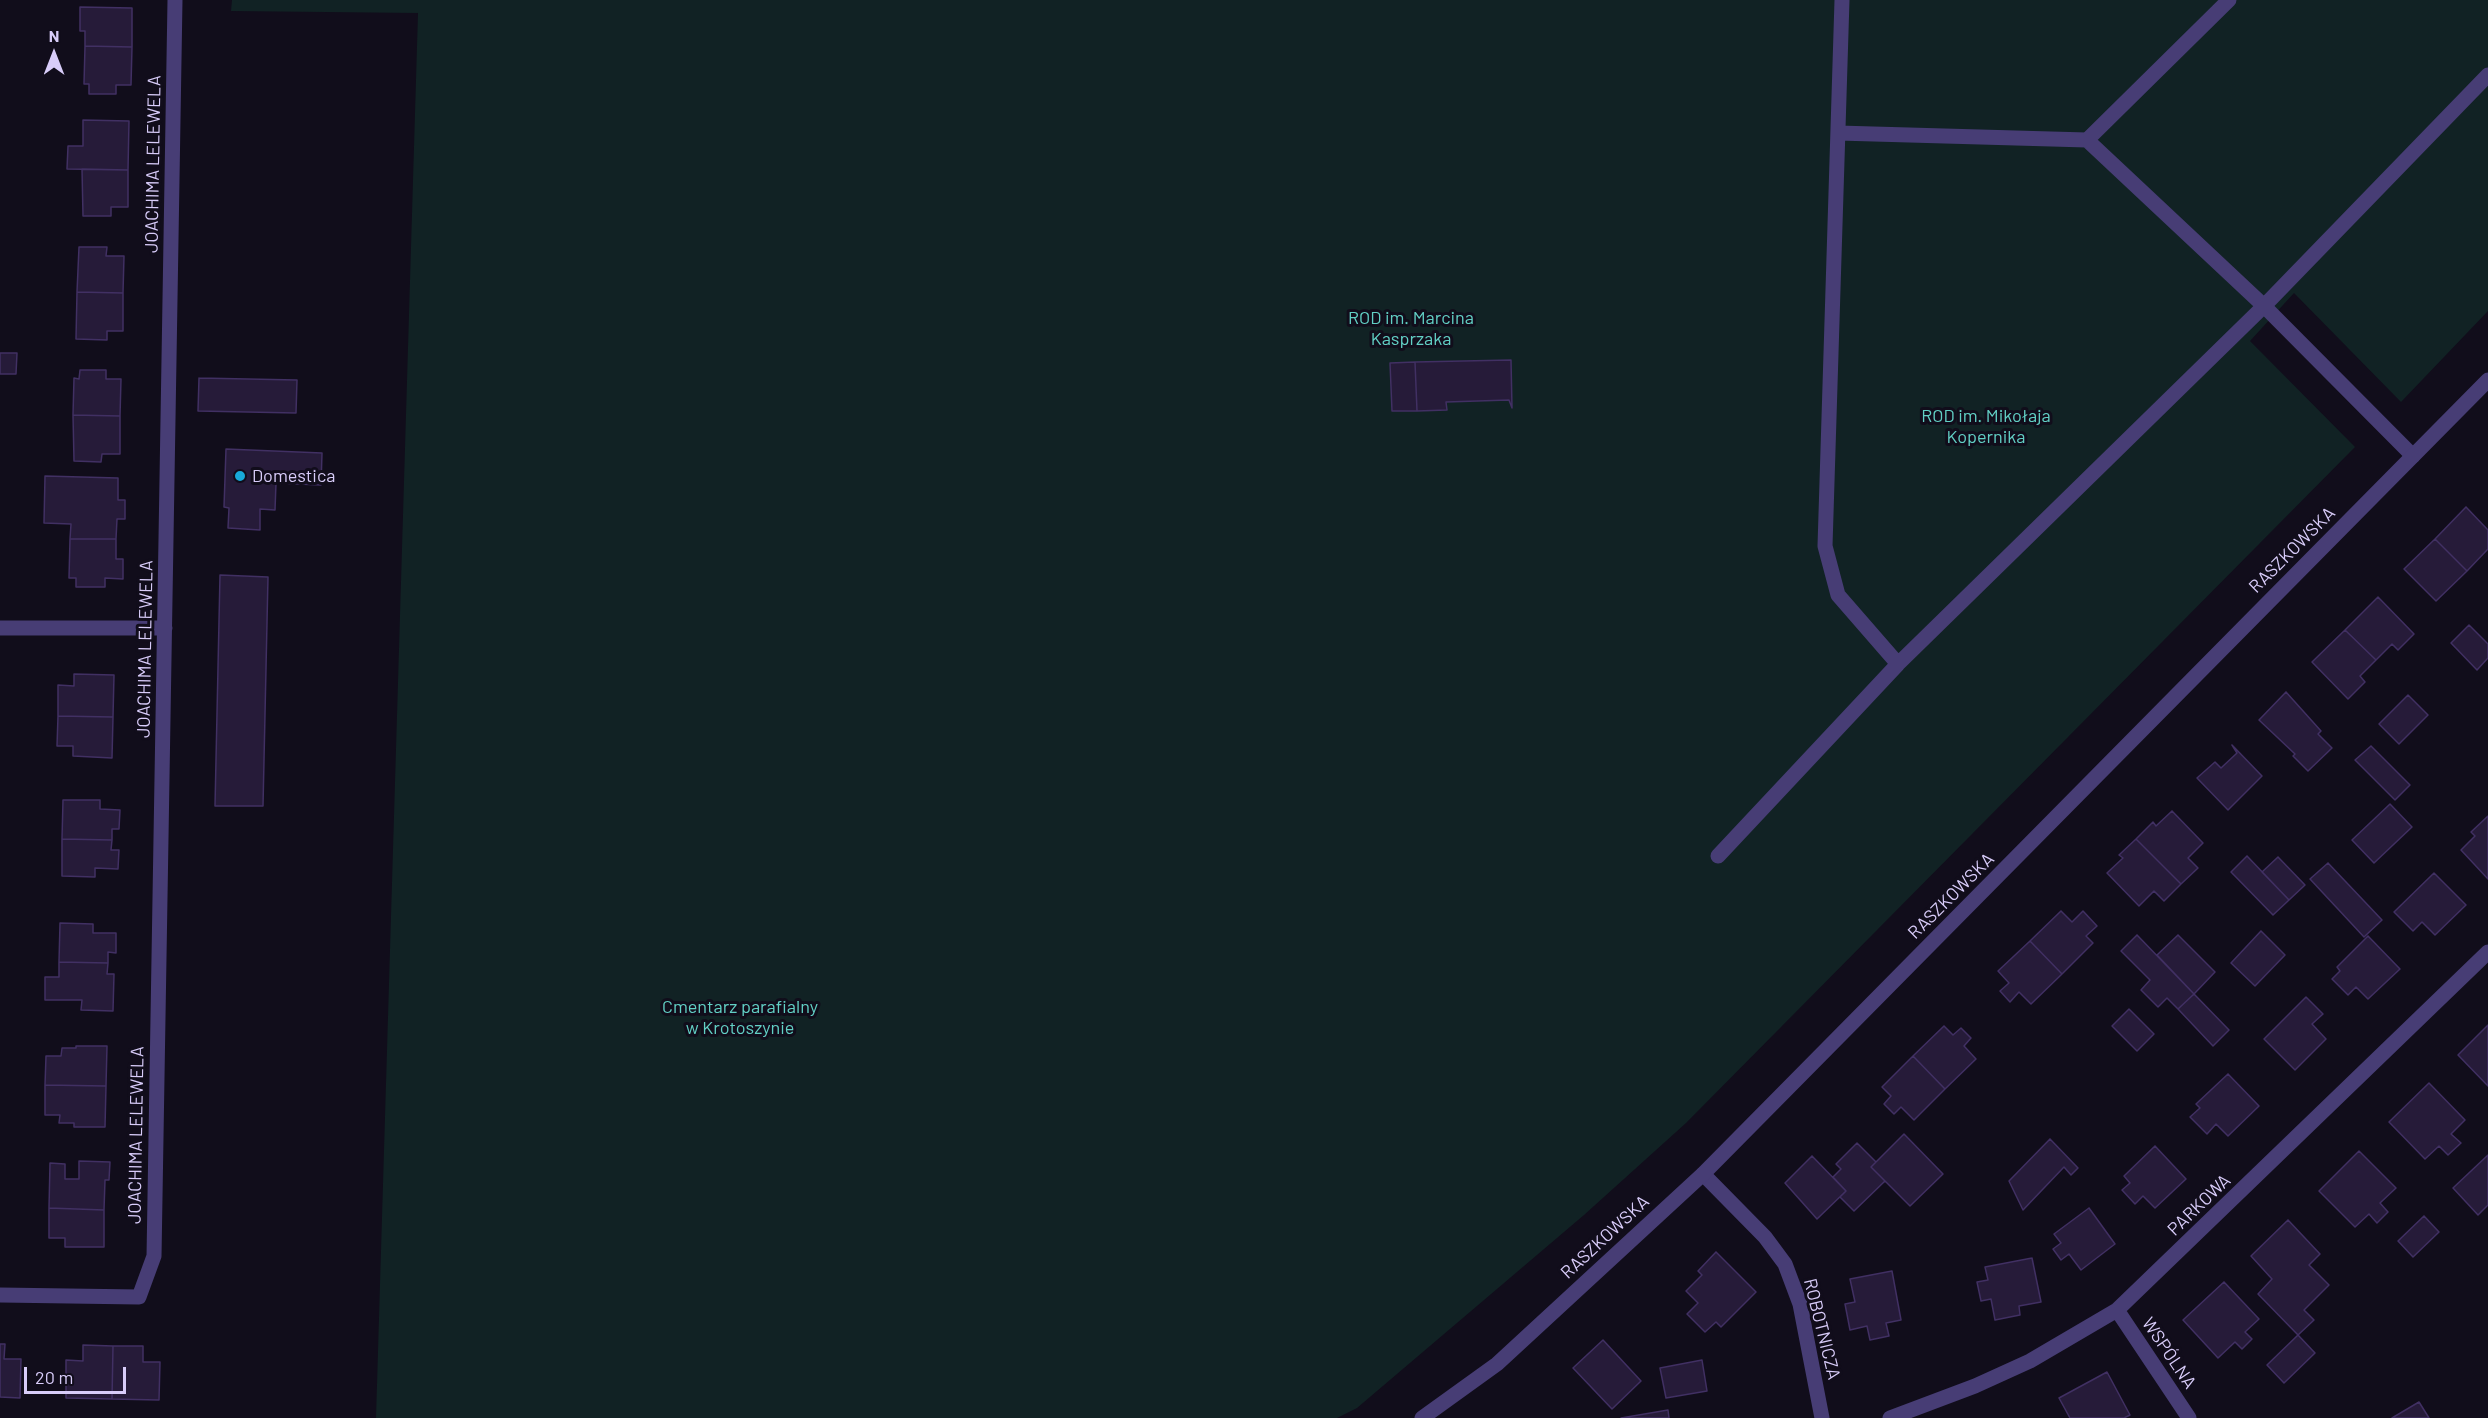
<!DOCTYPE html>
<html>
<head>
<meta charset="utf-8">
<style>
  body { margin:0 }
  #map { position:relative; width:2488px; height:1418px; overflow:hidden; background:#110d1b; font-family:Barlow,sans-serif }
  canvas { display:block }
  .north { position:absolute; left:24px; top:24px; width:60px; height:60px; -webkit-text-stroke:4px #110d1b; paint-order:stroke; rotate:0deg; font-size:16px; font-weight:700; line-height:24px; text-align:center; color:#d8ccf9 }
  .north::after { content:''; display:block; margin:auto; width:21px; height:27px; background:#d8ccf9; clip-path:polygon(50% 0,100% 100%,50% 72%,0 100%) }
  .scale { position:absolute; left:24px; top:1367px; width:102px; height:27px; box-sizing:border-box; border:3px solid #d8ccf9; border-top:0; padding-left:8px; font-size:18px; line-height:21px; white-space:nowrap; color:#d8ccf9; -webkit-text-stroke:4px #110d1b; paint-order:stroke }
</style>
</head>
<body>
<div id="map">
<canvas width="2488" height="1418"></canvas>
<div class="north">N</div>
<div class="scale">20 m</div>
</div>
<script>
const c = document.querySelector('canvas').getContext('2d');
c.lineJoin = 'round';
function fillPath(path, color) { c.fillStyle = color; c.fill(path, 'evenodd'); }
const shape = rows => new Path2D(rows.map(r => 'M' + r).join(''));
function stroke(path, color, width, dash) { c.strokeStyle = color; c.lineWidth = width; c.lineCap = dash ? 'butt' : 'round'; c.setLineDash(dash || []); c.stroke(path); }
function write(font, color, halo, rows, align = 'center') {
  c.font = font + ' Barlow,sans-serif'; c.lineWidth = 6; c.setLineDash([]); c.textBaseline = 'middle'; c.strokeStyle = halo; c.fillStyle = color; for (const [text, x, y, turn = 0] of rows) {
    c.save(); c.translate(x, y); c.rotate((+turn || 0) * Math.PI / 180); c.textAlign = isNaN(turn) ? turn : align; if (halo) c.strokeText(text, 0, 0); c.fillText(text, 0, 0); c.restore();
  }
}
fillPath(shape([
  [232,0,2488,0,2488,311,2401,402,2294,293,2250,341,2355,447,1686,1123,1584,1215,1357,1408,1337,1418,376,1418,418,13,231,11]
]), '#112224');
const building = shape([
  [80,7,132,8,132,47,85,46,85,31,80,31,80,7],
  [85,46,132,47,131,85,116,85,116,94,89,94,89,84,84,84,85,46],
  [83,120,129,121,128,170,67,169,68,146,83,146,83,120],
  [82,169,128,170,128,207,111,207,111,216,83,216,82,169],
  [79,247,107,247,106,256,124,256,123,293,77,292,79,247],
  [77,292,123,293,123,331,107,331,107,340,76,339,77,292],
  [0,353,17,353,16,374,0,374,0,353],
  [1511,360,1512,408,1509,400,1446,402,1447,410,1417,411,1415,362,1511,360],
  [1415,362,1417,411,1392,411,1390,363,1415,362],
  [80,370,106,370,106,379,121,379,120,416,73,415,74,378,79,379,80,370],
  [199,378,297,380,296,413,198,411,199,378],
  [73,415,120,416,120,454,102,454,101,462,74,461,73,415],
  [226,449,322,453,321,485,276,483,275,510,260,509,260,530,228,528,229,508,224,507,226,449],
  [45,476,118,478,118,500,125,500,125,519,117,519,116,539,70,539,71,524,44,523,45,476],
  [2466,507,2488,530,2488,549,2467,571,2435,539,2466,507],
  [70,539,116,539,116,559,123,559,123,579,105,578,105,587,76,587,76,578,69,578,70,539],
  [2435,539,2467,571,2436,601,2404,569,2435,539],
  [220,575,268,577,263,806,215,806,220,575],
  [2378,597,2414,634,2398,650,2392,644,2376,660,2345,630,2378,597],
  [2469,625,2488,644,2488,658,2477,670,2451,643,2469,625],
  [2345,630,2376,660,2360,676,2365,682,2348,699,2312,662,2345,630],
  [74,674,114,675,113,717,58,716,58,685,74,686,74,674],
  [2286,692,2321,731,2318,734,2332,748,2308,771,2293,756,2295,754,2259,720,2286,692],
  [2408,695,2428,715,2399,744,2379,724,2408,695],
  [58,716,113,717,112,758,73,756,73,746,57,746,58,716],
  [2232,745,2262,776,2228,810,2197,778,2215,762,2221,768,2237,753,2232,745],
  [2371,746,2410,785,2395,800,2355,760,2371,746],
  [63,800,100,800,100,809,120,810,119,829,112,829,112,840,62,839,63,800],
  [2390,804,2412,827,2374,863,2352,840,2390,804],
  [2172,811,2203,843,2188,858,2198,868,2181,884,2136,839,2153,822,2156,826,2172,811],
  [2488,816,2488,879,2461,850,2475,836,2471,832,2488,816],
  [62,839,112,840,111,850,119,850,118,869,95,868,95,877,62,876,62,839],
  [2136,839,2181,884,2164,901,2154,891,2139,906,2107,873,2123,858,2119,855,2136,839],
  [2247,856,2289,900,2273,915,2231,872,2247,856],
  [2278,857,2305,885,2289,900,2262,872,2278,857],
  [2328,863,2382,920,2364,937,2310,879,2328,863],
  [2434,873,2466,905,2435,935,2422,922,2413,931,2394,912,2434,873],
  [2061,911,2072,922,2083,911,2097,926,2086,936,2093,943,2062,974,2030,941,2061,911],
  [60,923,93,924,93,933,116,933,116,953,108,952,108,963,59,962,60,923],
  [2261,931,2285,955,2255,986,2231,963,2261,931],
  [2137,935,2194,994,2178,1009,2167,998,2158,1007,2141,990,2150,980,2121,951,2137,935],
  [2178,935,2215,972,2194,994,2157,955,2178,935],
  [2368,936,2400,969,2368,999,2356,987,2348,995,2332,979,2340,971,2337,967,2368,936],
  [2030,941,2062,974,2031,1004,2019,992,2010,1002,2000,991,2009,983,1998,971,2030,941],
  [59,962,108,963,107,974,114,974,113,1011,81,1010,82,1000,45,1000,45,977,59,977,59,962],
  [2194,994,2229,1030,2213,1046,2178,1009,2194,994],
  [2306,997,2323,1014,2312,1024,2326,1039,2295,1070,2264,1039,2306,997],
  [2129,1009,2154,1034,2137,1051,2112,1026,2129,1009],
  [2488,1025,2488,1086,2458,1055,2488,1025],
  [1944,1026,1953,1035,1961,1028,1971,1038,1964,1046,1976,1059,1945,1089,1913,1056,1944,1026],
  [76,1046,107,1046,106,1086,45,1085,46,1056,61,1056,62,1048,76,1048,76,1046],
  [1913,1056,1945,1089,1914,1120,1901,1107,1894,1114,1884,1104,1891,1096,1882,1087,1913,1056],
  [2228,1074,2259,1106,2228,1136,2216,1124,2207,1134,2190,1117,2200,1108,2196,1104,2228,1074],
  [2429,1083,2465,1120,2451,1134,2461,1143,2448,1155,2439,1146,2425,1159,2389,1122,2429,1083],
  [45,1085,106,1086,105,1127,74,1127,74,1123,59,1123,60,1115,45,1115,45,1085],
  [1904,1134,1943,1174,1910,1206,1871,1167,1904,1134],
  [2050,1139,2078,1168,2071,1175,2064,1167,2023,1210,2009,1181,2050,1139],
  [1857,1143,1876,1162,1871,1167,1885,1181,1854,1211,1840,1197,1846,1191,1833,1177,1841,1169,1836,1164,1857,1143],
  [2155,1146,2186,1179,2155,1208,2143,1196,2135,1204,2122,1190,2130,1183,2124,1176,2155,1146],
  [2359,1151,2396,1188,2380,1203,2388,1212,2377,1223,2369,1214,2355,1227,2319,1191,2359,1151],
  [2488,1155,2488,1205,2478,1215,2453,1188,2488,1155],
  [1812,1156,1846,1191,1817,1219,1785,1183,1812,1156],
  [79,1161,110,1162,109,1180,105,1180,104,1210,49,1208,50,1163,65,1164,65,1179,79,1179,79,1161],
  [49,1208,104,1210,104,1247,65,1247,65,1238,49,1238,49,1208],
  [2089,1208,2115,1244,2081,1270,2069,1254,2061,1260,2053,1249,2061,1243,2054,1234,2089,1208],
  [2424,1216,2439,1232,2413,1257,2398,1241,2424,1216],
  [2288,1220,2320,1254,2309,1265,2329,1285,2304,1310,2314,1320,2298,1335,2258,1294,2272,1279,2251,1256,2288,1220],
  [1716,1252,1756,1292,1721,1327,1716,1322,1705,1332,1687,1314,1698,1303,1686,1291,1702,1275,1698,1271,1716,1252],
  [2032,1258,2041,1302,2019,1306,2020,1315,1995,1320,1991,1299,1981,1301,1977,1282,1988,1280,1985,1267,2032,1258],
  [1892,1271,1901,1320,1886,1323,1889,1336,1870,1340,1867,1326,1850,1330,1845,1304,1855,1302,1850,1279,1892,1271],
  [2224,1282,2259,1319,2245,1332,2252,1339,2242,1349,2235,1342,2218,1358,2183,1320,2224,1282],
  [2298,1335,2315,1353,2284,1383,2267,1365,2298,1335],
  [1603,1340,1641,1381,1612,1409,1573,1368,1603,1340],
  [0,1344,5,1344,4,1359,21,1359,20,1398,0,1397,0,1344],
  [83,1345,113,1346,112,1399,66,1398,66,1360,83,1361,83,1345],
  [113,1346,143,1346,143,1362,160,1362,159,1400,112,1399,113,1346],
  [1702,1360,1707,1391,1666,1398,1660,1368,1702,1360],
  [2107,1372,2130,1415,2124,1418,2070,1418,2059,1398,2107,1372],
  [2419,1402,2429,1418,2392,1418,2419,1402],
  [1668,1410,1669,1418,1621,1418,1668,1410]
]);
fillPath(building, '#261b39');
stroke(building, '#413063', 1.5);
stroke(shape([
  [1842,0,1825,546,1838,595,1898,664],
  [1838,133,2087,140,2264,306,2413,456],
  [2087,140,2229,0],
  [1718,856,1898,664,2264,306,2488,75]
]), '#473d75', 15);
stroke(shape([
  [0,628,165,628],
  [1703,1174,1765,1237,1785,1264,1800,1304,1822,1418],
  [0,1295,139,1297,154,1256,175,0],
  [2117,1310,2189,1418],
  [1890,1418,1975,1386,2030,1361,2117,1310,2488,952]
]), '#473d75', 15);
stroke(shape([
  [1422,1418,1497,1364,1703,1174,2488,380]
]), '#473d75', 15);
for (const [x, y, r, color] of [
  [240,476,6,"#18a9d9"]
]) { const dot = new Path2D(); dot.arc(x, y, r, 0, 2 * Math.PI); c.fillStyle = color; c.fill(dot); stroke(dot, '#110d1b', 2); }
write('18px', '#d8ccf9', '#110d1b', [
  ["JOACHIMA LELEWELA",153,164,-89],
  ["RASZKOWSKA",2292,550,-45],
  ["JOACHIMA LELEWELA",145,649,-89],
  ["RASZKOWSKA",1951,896,-45],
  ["JOACHIMA LELEWELA",136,1135,-89],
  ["PARKOWA",2199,1205,-44],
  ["RASZKOWSKA",1605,1237,-43],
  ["ROBOTNICZA",1822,1329,76],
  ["WSPÓLNA",2169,1353,56]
]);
write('18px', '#62d0c5', '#110d1b', [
  ["ROD im. Marcina",1411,318],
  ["Kasprzaka",1411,339],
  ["ROD im. Mikołaja",1986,416],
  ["Kopernika",1986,437],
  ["Cmentarz parafialny",740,1007],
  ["w Krotoszynie",740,1028]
]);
write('18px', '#d8ccf9', '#110d1b', [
  ["Domestica",252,476]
], 'left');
</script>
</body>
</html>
